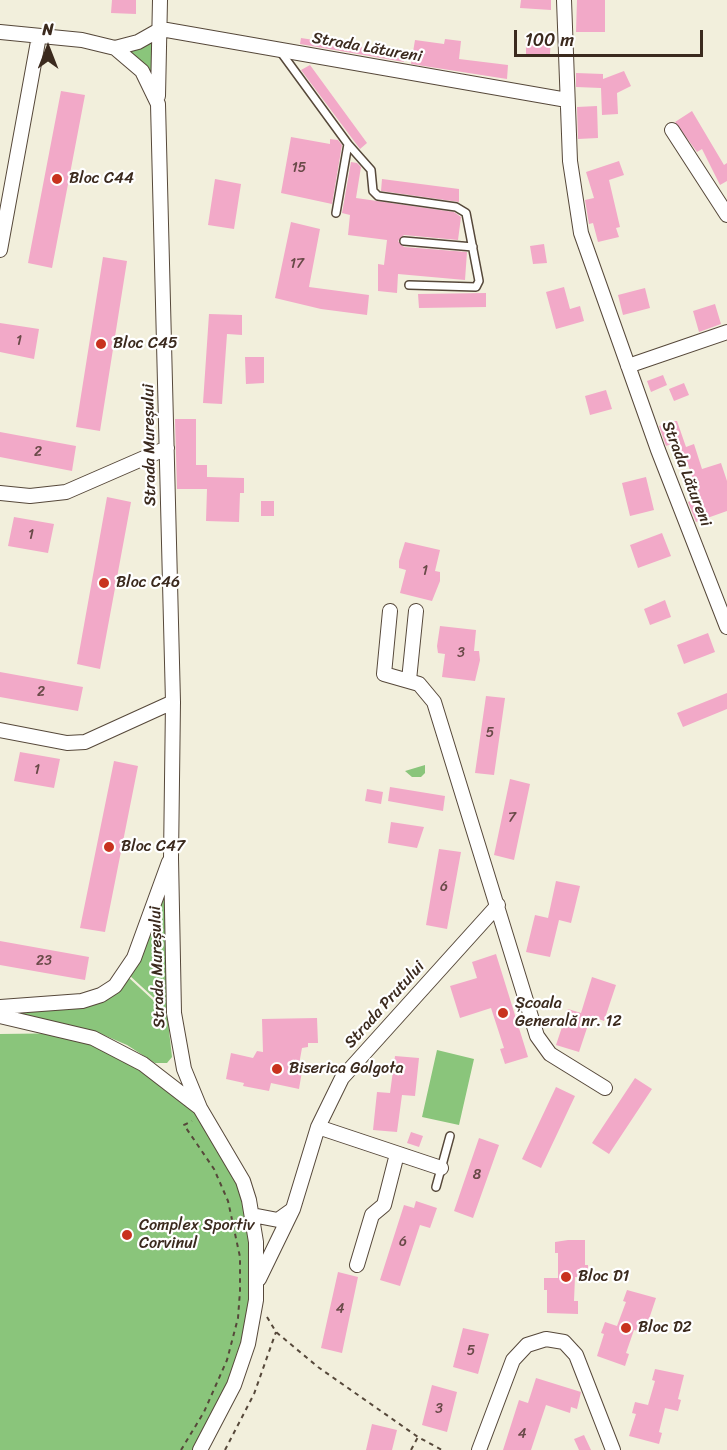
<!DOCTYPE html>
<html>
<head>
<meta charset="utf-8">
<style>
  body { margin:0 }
  #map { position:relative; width:727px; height:1450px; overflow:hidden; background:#f2efdc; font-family:Sriracha,sans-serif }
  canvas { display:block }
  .north { position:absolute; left:18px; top:18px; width:60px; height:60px; -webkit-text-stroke:4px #fff; paint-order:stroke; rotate:0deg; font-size:16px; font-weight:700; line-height:24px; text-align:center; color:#3b2a1e }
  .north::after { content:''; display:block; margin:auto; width:21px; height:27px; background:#3b2a1e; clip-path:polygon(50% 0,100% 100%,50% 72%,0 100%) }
  .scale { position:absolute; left:514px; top:30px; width:189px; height:27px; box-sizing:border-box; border:3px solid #3b2a1e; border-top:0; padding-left:8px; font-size:18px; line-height:21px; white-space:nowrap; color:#3b2a1e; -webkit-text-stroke:4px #fff; paint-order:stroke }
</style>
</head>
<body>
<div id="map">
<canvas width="727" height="1450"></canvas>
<div class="north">N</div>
<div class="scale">100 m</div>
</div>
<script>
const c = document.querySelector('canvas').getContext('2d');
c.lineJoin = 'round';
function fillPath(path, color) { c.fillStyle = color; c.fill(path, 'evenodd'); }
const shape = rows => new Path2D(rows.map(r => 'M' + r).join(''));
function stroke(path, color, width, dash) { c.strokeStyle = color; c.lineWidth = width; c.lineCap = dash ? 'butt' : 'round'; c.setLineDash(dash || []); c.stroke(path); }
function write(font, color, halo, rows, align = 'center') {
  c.font = font + ' Sriracha,sans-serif'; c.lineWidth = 4.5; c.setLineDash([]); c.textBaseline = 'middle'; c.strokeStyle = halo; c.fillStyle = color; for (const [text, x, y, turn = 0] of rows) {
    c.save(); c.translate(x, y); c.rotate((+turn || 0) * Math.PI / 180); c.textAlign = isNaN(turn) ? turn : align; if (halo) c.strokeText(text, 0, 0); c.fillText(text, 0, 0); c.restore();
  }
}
fillPath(shape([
  [154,37,152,74,145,65,124,51],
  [425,765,425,773,421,777,412,777,405,771],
  [167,888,167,1010,128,974],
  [127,976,167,1013,172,1057,167,1063,155,1063,127,1045,99,1033,0,1010,68,1008],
  [78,1033,93,1038,200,1108,252,1215,248,1344,200,1450,0,1450,0,1034],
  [437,1050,474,1059,459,1125,422,1117]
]), '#8ac57b');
fillPath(shape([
  [112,0,136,0,136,14,111,13],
  [521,0,551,0,551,10,520,8],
  [577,0,605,0,605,32,576,32],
  [526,37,551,37,550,54,526,54],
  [301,38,405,54,404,62,300,44],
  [445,39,461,41,459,59,508,65,507,79,411,64,415,40,444,44],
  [310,65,367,143,360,149,301,70],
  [624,71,631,86,617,93,618,114,602,115,601,88,576,87,576,73,603,74,603,79],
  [61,91,85,95,52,268,28,263],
  [597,106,598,138,578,139,577,107],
  [692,111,724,165,727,163,727,181,720,185,702,149,697,152,675,122],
  [291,137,330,144,330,139,338,140,342,145,332,204,281,193],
  [619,161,624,175,609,180,620,227,616,228,619,237,598,242,593,223,589,224,585,200,594,198,586,172],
  [351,162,357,163,361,167,356,198,454,212,461,217,458,240,404,235,398,241,404,247,467,252,465,280,398,274,397,293,378,291,378,264,384,265,387,240,348,235,350,215,342,213],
  [215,179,241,184,234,229,208,225],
  [382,179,459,189,459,202,381,191],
  [291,222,320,229,309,287,369,295,367,315,321,309,275,298],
  [544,244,547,263,533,264,530,246],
  [103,257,127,261,100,431,76,427],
  [564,287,570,309,580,306,584,321,556,329,546,292],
  [645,288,650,308,623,315,618,295],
  [486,293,486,307,419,308,418,294],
  [715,304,721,324,699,332,693,311],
  [209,314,242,315,242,335,227,334,222,404,203,403],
  [0,323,39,329,34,359,0,352],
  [245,357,264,357,264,383,246,384],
  [663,375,667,385,651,392,647,381],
  [684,383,689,395,674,401,669,389],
  [606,390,612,409,590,415,585,396],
  [175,419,196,419,196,465,207,465,207,477,244,478,244,493,240,493,239,522,206,521,207,489,177,489],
  [673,421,677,421,686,447,694,444,702,469,721,463,727,481,727,511,696,522,688,502,699,498,688,464,678,467,671,444,666,446,659,426],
  [0,432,76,446,72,471,0,457],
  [646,477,654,510,630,516,622,483],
  [107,497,131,502,100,669,77,664],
  [261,501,274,501,274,516,261,516],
  [14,517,54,524,48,553,8,546],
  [662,533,671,556,638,568,630,545],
  [405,542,440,550,435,571,440,572,440,581,432,601,400,593,406,570,399,568,399,561],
  [665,600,671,617,650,625,644,609],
  [440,626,476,630,474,651,479,651,480,660,475,681,442,677,445,654,438,653,437,646],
  [708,633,715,652,684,664,677,645],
  [0,672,83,687,78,711,0,697],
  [727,693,727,709,683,727,677,713],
  [486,696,505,698,494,775,475,773],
  [20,752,60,759,54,788,14,781],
  [114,761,138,766,105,932,80,928],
  [510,779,530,784,514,860,494,855],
  [390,787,445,796,443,811,388,801],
  [367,789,383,792,381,804,365,801],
  [391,822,424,827,417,848,388,843],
  [439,849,461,852,447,929,426,925],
  [556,881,580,886,571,923,559,920,550,957,526,952,535,915,548,918],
  [0,941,89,957,85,980,0,965],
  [496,954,528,1057,505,1064,500,1049,504,1048,491,1008,460,1018,450,986,477,978,472,962],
  [592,977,616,985,604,1021,591,1016,579,1052,556,1045,568,1009,581,1013],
  [317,1018,318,1043,308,1043,308,1047,302,1048,298,1070,302,1071,299,1089,271,1083,269,1091,243,1086,244,1083,226,1079,231,1053,253,1058,257,1051,263,1052,262,1019],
  [395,1056,419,1058,415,1096,402,1095,397,1132,373,1130,377,1092,390,1093],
  [635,1078,652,1089,609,1154,592,1143],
  [556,1087,575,1096,541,1168,522,1159],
  [411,1132,423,1136,419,1147,407,1143],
  [479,1138,499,1145,473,1218,454,1211],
  [416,1201,437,1208,430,1228,420,1225,400,1286,380,1280,404,1205,414,1208],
  [568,1240,585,1240,585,1265,588,1265,588,1277,575,1277,574,1301,578,1301,578,1314,547,1313,547,1290,544,1290,544,1278,558,1278,558,1253,555,1253,555,1242],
  [338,1272,358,1277,342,1353,321,1348],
  [627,1290,656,1298,648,1322,651,1323,647,1334,634,1330,626,1353,629,1354,625,1366,597,1356,604,1334,601,1333,605,1322,617,1326,626,1302,623,1301],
  [463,1328,489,1334,478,1374,453,1367],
  [655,1369,684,1375,678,1399,681,1400,678,1411,665,1408,659,1432,662,1433,659,1444,629,1436,636,1414,632,1413,635,1402,648,1405,655,1381,652,1380],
  [536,1378,581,1392,577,1409,571,1407,570,1413,546,1405,531,1450,503,1450,519,1400,528,1403],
  [432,1385,457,1392,447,1432,422,1425],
  [372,1424,397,1430,392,1450,366,1450],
  [584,1435,591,1450,579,1450,574,1439]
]), '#f2a9c8');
const lane = shape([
  [280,51,348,144,336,213],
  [348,144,371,170,373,191,378,196,456,207,466,213,479,281,476,287,409,285],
  [404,241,473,247],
  [436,1187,450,1136]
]);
const street = shape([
  [564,0,570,161,581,233,658,450,727,627],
  [161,29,567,100],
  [0,32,82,40,115,48,142,71,158,104,173,702,171,858,174,1013,184,1069,200,1108],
  [115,48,138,42,161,29],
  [158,96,160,0],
  [672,130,727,215],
  [0,250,39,36],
  [628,366,727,332],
  [0,493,30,496,66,492,167,448],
  [390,611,384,674,419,684,434,702,537,1036,550,1054,605,1088],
  [409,680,416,611],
  [0,730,67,743,85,742,173,702],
  [0,1007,82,1001,101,995,115,986,134,958,169,862],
  [0,1016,93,1038,143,1064,200,1108,243,1181,249,1200,256,1242,256,1300,248,1344,234,1385,200,1450],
  [318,1127,441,1168],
  [252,1215,278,1220,292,1210],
  [357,1265,372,1215,384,1205,397,1154],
  [259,1279,293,1209,318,1127,342,1078,498,905],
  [479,1450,513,1360,527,1345,546,1339,564,1342,576,1355,613,1450]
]);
stroke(lane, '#56483a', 10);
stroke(street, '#56483a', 16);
stroke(shape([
  [267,1317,276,1332,318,1367,418,1437,442,1450],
  [181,1450,204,1412,227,1360,238,1318,240,1291,240,1257,228,1201,214,1169,184,1125,192,1121],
  [225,1450,254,1394,276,1332],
  [411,1450,418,1437]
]), '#56483a', 2, [4.5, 4.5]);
stroke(lane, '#fff', 7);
stroke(street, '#fff', 14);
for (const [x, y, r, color] of [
  [57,179,6,"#c8321e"],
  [101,344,6,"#c8321e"],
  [104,583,6,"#c8321e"],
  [109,847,6,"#c8321e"],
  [503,1013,6,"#c8321e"],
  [277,1069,6,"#c8321e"],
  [127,1235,6,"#c8321e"],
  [566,1277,6,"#c8321e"],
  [626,1328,6,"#c8321e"]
]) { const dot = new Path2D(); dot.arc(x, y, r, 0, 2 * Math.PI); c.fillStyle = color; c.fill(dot); stroke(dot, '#fff', 2); }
write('14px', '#694a48', null, [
  ["15",299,168],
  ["17",297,264],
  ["1",19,341],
  ["2",38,452],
  ["1",31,535],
  ["1",425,571],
  ["3",461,653],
  ["2",41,692],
  ["5",490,733],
  ["1",37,770],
  ["7",512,818],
  ["6",444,887],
  ["23",44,961],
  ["8",477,1175],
  ["6",403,1242],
  ["4",340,1309],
  ["5",471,1351],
  ["3",439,1409],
  ["4",522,1434]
]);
write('16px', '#3b2a1e', '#fff', [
  ["Strada Lătureni",367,48,10],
  ["Strada Mureșului",150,445,-91],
  ["Strada Lătureni",686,474,69],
  ["Strada Mureșului",158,967,-92],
  ["Strada Prutului",385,1005,-48]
]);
write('16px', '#3b2a1e', '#fff', [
  ["Bloc C44",69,179],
  ["Bloc C45",113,344],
  ["Bloc C46",116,583],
  ["Bloc C47",121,847],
  ["Școala",515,1004],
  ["Generală nr. 12",515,1022],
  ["Biserica Golgota",289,1069],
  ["Complex Sportiv",139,1226],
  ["Corvinul",139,1244],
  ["Bloc D1",578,1277],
  ["Bloc D2",638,1328]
], 'left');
</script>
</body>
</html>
